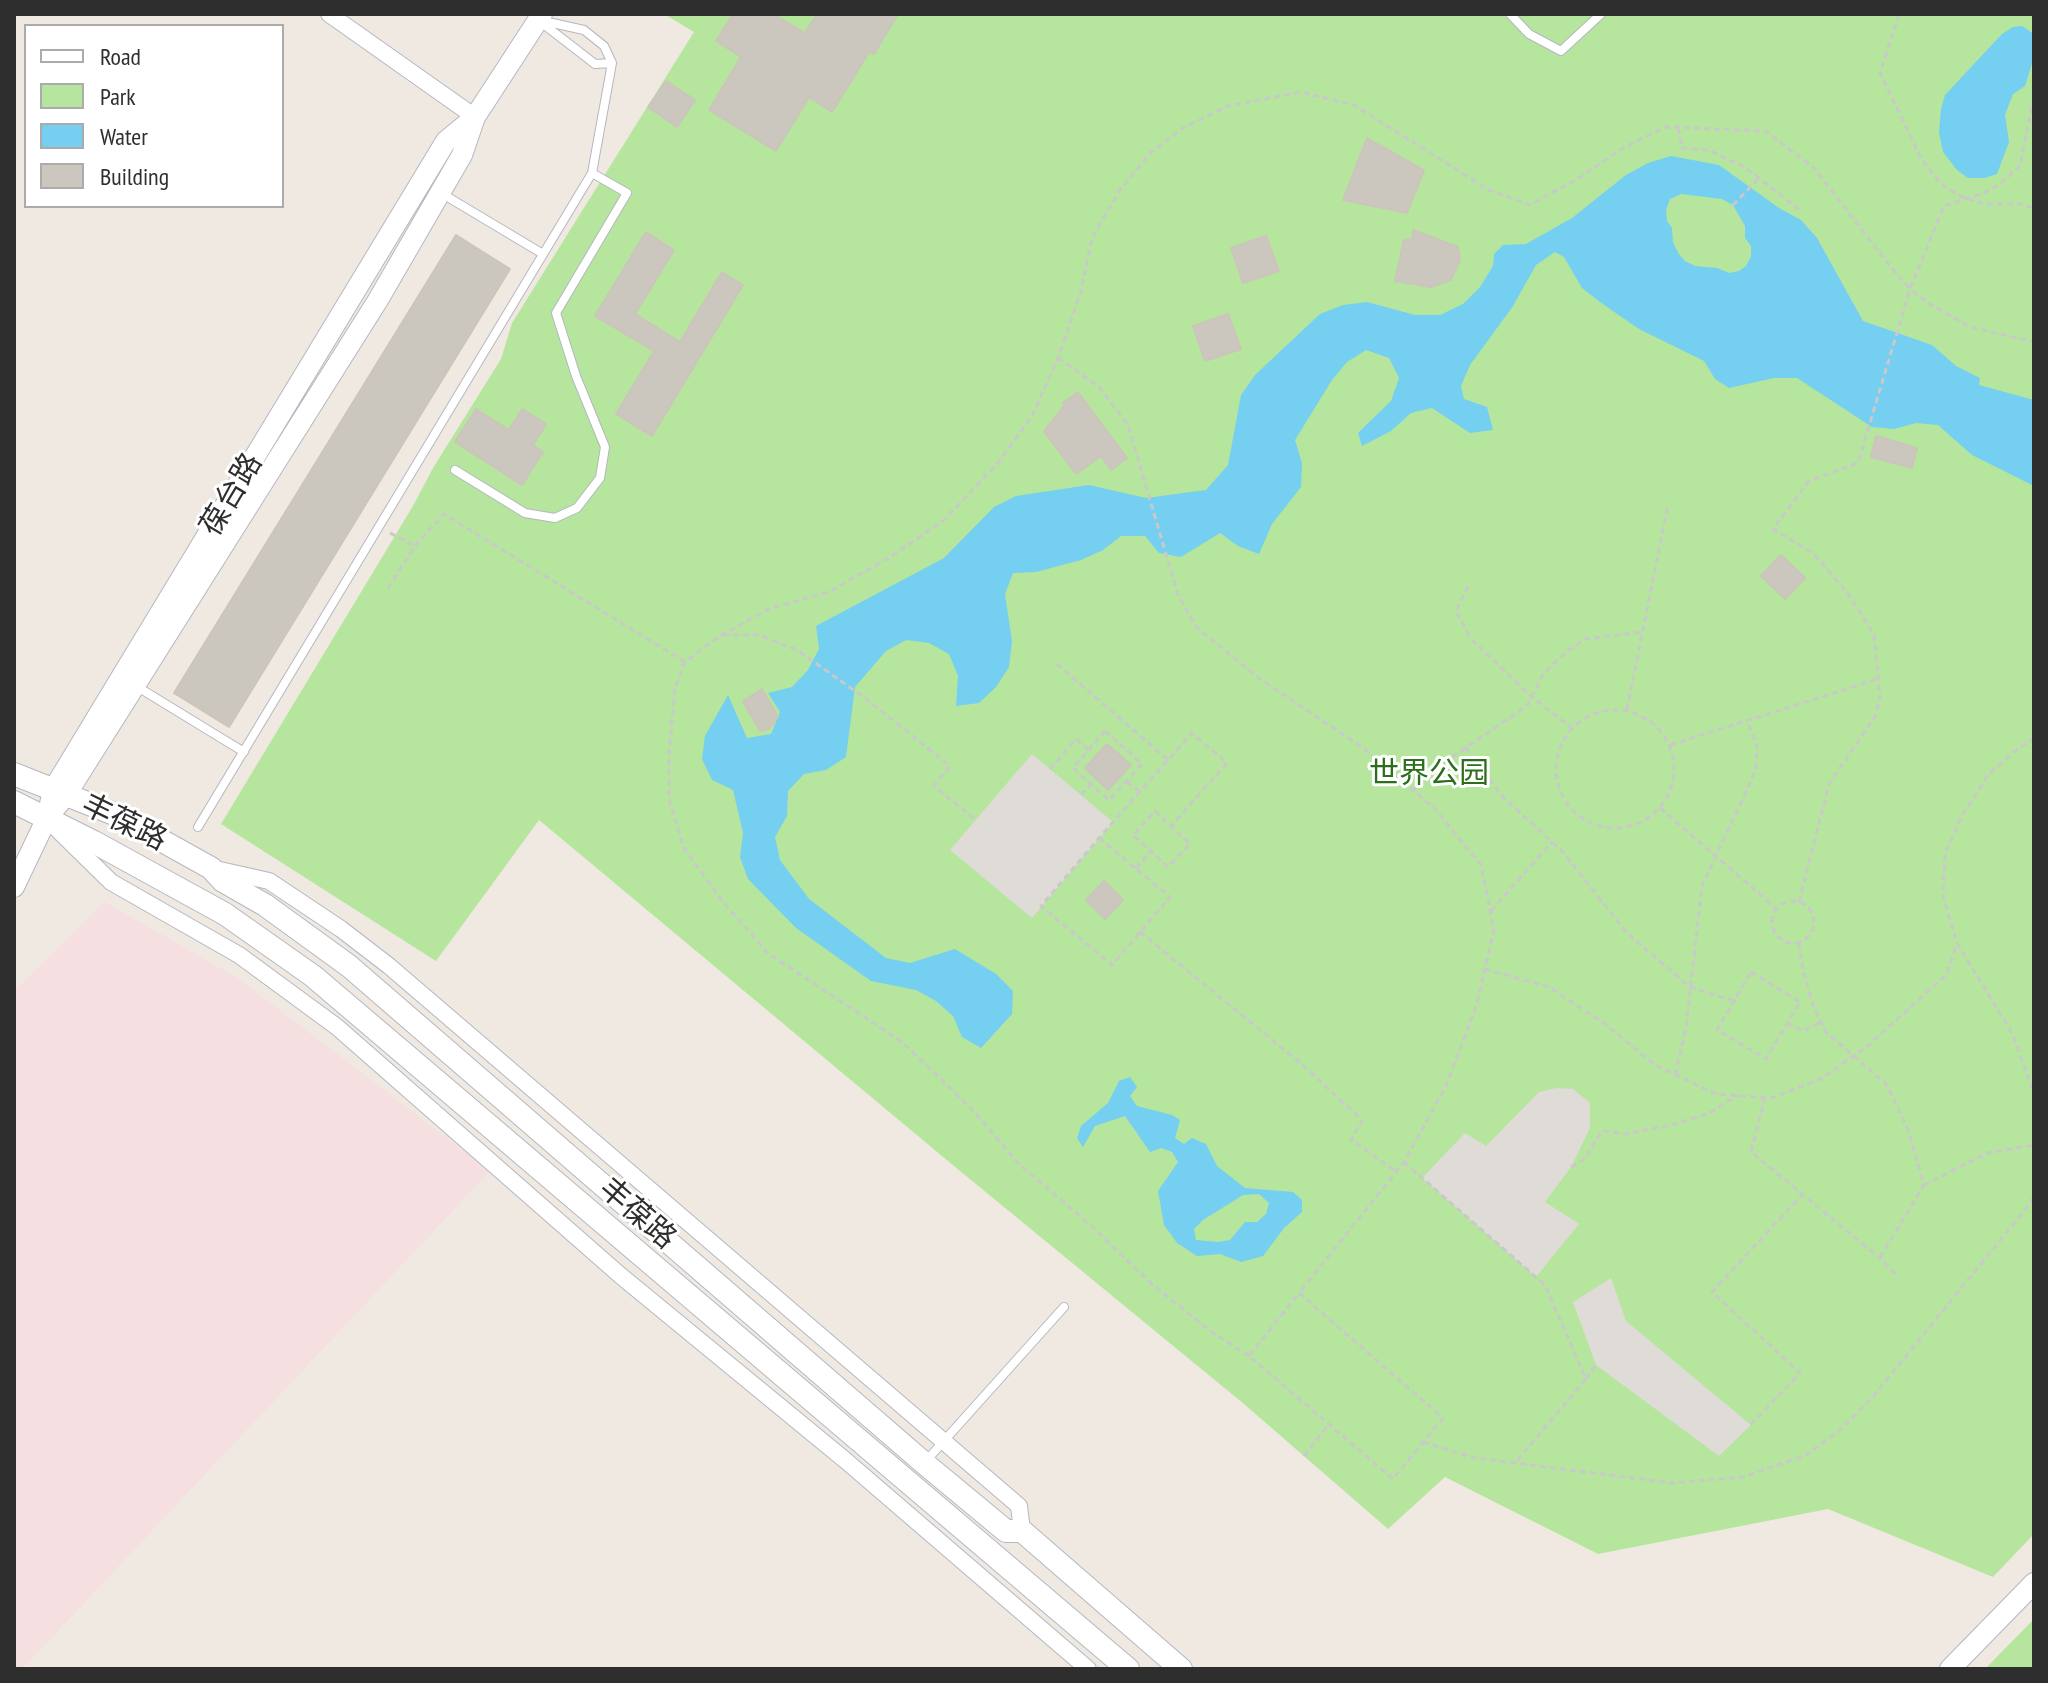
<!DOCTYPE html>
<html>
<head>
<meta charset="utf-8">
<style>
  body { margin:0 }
  #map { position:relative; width:2048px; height:1683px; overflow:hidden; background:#efe9e1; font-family:"PT Sans Narrow",sans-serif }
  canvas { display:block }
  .frame { position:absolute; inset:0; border:16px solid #2e2e2e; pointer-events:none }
  .legend { position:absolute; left:24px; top:24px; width:260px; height:184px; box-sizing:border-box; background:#fff; border:2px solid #ababab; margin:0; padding:10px 14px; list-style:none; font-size:24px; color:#2e2e2e }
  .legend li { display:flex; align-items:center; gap:16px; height:40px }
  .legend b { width:40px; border:2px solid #ababab }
</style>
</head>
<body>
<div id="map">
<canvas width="2048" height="1683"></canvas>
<div class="frame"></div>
<ul class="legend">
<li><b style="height:10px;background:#fff"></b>Road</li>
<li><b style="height:22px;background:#b6e59e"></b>Park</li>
<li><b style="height:22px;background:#75cff0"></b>Water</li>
<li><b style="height:22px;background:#cbc7bf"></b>Building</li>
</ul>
</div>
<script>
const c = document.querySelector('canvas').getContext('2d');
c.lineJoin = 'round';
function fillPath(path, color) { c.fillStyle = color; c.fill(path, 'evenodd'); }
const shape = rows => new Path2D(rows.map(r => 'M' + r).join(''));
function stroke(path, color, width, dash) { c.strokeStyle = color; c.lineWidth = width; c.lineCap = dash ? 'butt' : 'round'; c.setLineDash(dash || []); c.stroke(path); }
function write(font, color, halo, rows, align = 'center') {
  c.font = font + ' "PT Sans Narrow","Noto Sans SC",sans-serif'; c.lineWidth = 6; c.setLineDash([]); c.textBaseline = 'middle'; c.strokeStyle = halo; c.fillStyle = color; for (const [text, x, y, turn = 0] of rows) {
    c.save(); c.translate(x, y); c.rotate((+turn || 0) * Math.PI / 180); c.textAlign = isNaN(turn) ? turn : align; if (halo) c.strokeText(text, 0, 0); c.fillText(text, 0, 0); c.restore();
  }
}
fillPath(shape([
  [105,902,239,979,490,1171,22,1669,14,1669,14,991]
]), '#f5dfe0');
fillPath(shape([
  [664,14,2034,14,2034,1534,1993,1577,1828,1509,1598,1554,1445,1477,1388,1529,1244,1404,954,1166,539,820,436,961,221,824,413,506,433,468,501,359,512,323,694,32],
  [2034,1619,2034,1669,1985,1669]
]), '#b6e59e');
fillPath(shape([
  [1032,754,1113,822,1032,918,950,850],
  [1556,1088,1573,1089,1590,1103,1590,1128,1571,1167,1545,1202,1579,1224,1536,1277,1422,1178,1465,1133,1486,1146,1539,1092],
  [1611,1278,1626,1321,1751,1425,1719,1456,1596,1365,1573,1302]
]), '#dfdcd8');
fillPath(shape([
  [2022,26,2034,34,2034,57,2025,86,2013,94,2005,115,2009,142,1997,174,1985,178,1968,178,1957,170,1943,152,1939,132,1941,109,1945,95,2002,34,2013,27],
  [1671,156,1719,165,1779,208,1801,220,1817,238,1863,321,1932,345,1956,366,1980,378,1979,385,2034,400,2034,486,1972,455,1938,425,1916,423,1894,429,1872,427,1797,378,1774,378,1729,388,1715,379,1704,361,1639,329,1600,302,1582,288,1564,257,1555,252,1536,265,1513,306,1470,365,1461,386,1464,399,1487,407,1493,430,1470,433,1432,408,1411,413,1391,431,1362,446,1358,433,1391,401,1399,378,1389,358,1366,350,1347,362,1332,380,1295,440,1302,463,1301,487,1272,524,1259,554,1238,546,1220,533,1181,557,1159,553,1145,536,1121,536,1103,550,1081,560,1036,572,1013,573,1005,594,1012,641,1009,667,996,687,979,703,956,706,958,676,949,654,929,643,906,640,886,651,855,687,846,757,826,770,804,774,788,791,787,816,775,837,780,860,809,899,886,958,910,963,955,949,996,974,1013,991,1012,1014,981,1048,962,1037,953,1016,936,1001,916,990,871,981,796,928,748,879,740,857,743,833,733,790,712,780,702,759,705,736,728,695,747,738,771,734,780,712,768,693,792,687,808,670,819,649,816,626,944,558,994,507,1016,496,1089,485,1146,498,1206,490,1228,465,1241,395,1255,375,1320,314,1343,305,1367,302,1415,315,1440,315,1463,304,1480,287,1493,266,1494,254,1503,245,1526,244,1572,218,1626,175,1648,163],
  [1681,194,1722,199,1733,205,1745,226,1745,238,1751,246,1751,256,1746,266,1739,271,1729,273,1717,268,1695,266,1685,261,1678,253,1673,242,1672,228,1667,221,1666,210,1670,199],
  [1130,1077,1137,1087,1130,1096,1137,1106,1172,1115,1180,1120,1175,1138,1184,1144,1192,1138,1206,1144,1217,1166,1245,1188,1293,1192,1302,1200,1302,1212,1284,1228,1263,1256,1241,1262,1220,1254,1197,1256,1177,1243,1164,1225,1158,1191,1178,1162,1172,1152,1161,1148,1150,1152,1125,1116,1095,1126,1083,1147,1077,1138,1081,1126,1108,1103,1119,1081],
  [1259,1194,1269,1203,1266,1214,1257,1222,1245,1222,1230,1240,1218,1242,1196,1240,1194,1229,1203,1220,1243,1195]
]), '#75cff0');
const building = shape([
  [733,14,773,14,805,33,817,14,898,14,874,54,869,52,832,112,809,97,776,151,709,110,741,57,716,41,733,14],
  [666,81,695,100,677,127,648,107,666,81],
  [1367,138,1424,170,1407,213,1343,200,1367,138],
  [1413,230,1458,247,1460,260,1451,280,1431,287,1395,281,1404,240,1412,239,1413,230],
  [646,232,674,250,635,314,680,342,722,272,743,285,652,436,616,414,654,351,595,316,646,232],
  [456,235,510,269,229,727,174,693,456,235],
  [1266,236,1279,271,1243,283,1231,248,1266,236],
  [1228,314,1241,349,1205,361,1193,326,1228,314],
  [1078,392,1127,458,1111,470,1101,456,1076,474,1044,431,1064,406,1063,403,1078,392],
  [476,409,509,430,522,409,546,424,533,445,543,452,522,485,455,442,476,409],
  [1876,436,1917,448,1912,468,1871,457,1876,436],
  [1781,555,1805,578,1785,599,1761,576,1781,555],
  [762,689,778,717,769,729,760,731,743,701,762,689],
  [1107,744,1131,765,1108,790,1085,768,1107,744],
  [1104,881,1123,900,1105,919,1086,900,1104,881]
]);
fillPath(building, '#cbc7bf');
stroke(building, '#cbc5ba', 2);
const service = shape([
  [1510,14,1529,34,1561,51,1601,14],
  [542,23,595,64,612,63],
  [441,193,543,254],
  [455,470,525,513,555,518,577,508,600,478,605,447,576,376,556,313,627,193,592,173,612,63,604,46,584,30,539,20],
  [136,686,244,752],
  [198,827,592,173],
  [926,1461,1064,1307]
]);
const minor = shape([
  [329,14,475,117],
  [56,828,111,882,239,955,337,1027,621,1276,845,1460,1088,1669],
  [211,868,269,881,341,929,389,966,1019,1506,1022,1531]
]);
const tertiary = shape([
  [47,818,66,795,378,300,462,155,475,117,542,14],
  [14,887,47,818,53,790,446,141,474,118],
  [1950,1669,2034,1583]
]);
const secondary = shape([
  [14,774,112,813,211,868,223,881,265,905,349,966,924,1463,1006,1531,1022,1531,1181,1669],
  [14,802,94,842,225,914,313,976,1128,1669]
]);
stroke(service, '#b4b7c1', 10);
stroke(minor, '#b4b7c1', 18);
stroke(tertiary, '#b4b7c1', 22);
stroke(secondary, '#b4b7c1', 24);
stroke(shape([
  [1899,14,1880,73,1922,160,1941,184,1964,198,1984,204,2019,204,2034,208],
  [1678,128,1682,148,1708,150,1745,167,1801,211],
  [1733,205,1759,178],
  [1058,358,1099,387,1128,425,1178,595,1196,627,1260,679,1362,747,1435,809,1481,865,1494,930,1476,1007,1446,1086,1404,1162,1299,1293],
  [390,533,415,546],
  [1468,586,1456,611,1471,639,1532,697,1572,728],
  [388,588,415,546,444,514,685,662],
  [723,635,759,635,797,650,865,698,950,766,934,786,976,820],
  [1057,664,1168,760],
  '1556 769a59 59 0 1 1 118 0a59 59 0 1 1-118 0Z',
  [1627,710,1668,505],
  [1105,731,1142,764,1109,800,1073,768,1105,731],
  [2034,738,2015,751,1988,775,1963,814,1945,853,1943,896,1957,943,2012,1033,2034,1093],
  [1670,745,1878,679],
  [1465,747,1503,797,1562,851,1628,934,1690,987,1734,1001],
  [1050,769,1076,739,1089,750],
  [1127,782,1140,792],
  [1414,789,1455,755,1527,706,1544,673,1567,651,1586,639,1642,632],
  [1081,795,1091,784],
  [1660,808,1777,909],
  [1099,838,1170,897,1112,965,1041,906,1099,838,1192,733,1227,763,1171,826],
  [1136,868,1151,851,1168,867,1190,844,1155,811,1133,835,1151,851],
  '1772 922a21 21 0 1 1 42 0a21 21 0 1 1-42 0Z',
  [1799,902,1829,784,1875,717,1880,697,1874,635,1850,596,1813,553,1773,529,1809,481,1858,463,1910,289,1944,206,1984,193,1999,185,2020,166,2034,96],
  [1491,911,1552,842],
  [1140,932,1303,1065,1362,1120,1351,1140,1397,1172],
  [1799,943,1803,970,1814,1008,1826,1032,1886,1084,1908,1129,1924,1185,1880,1258],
  [1485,969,1549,987,1605,1024,1655,1065,1716,1094,1771,1098,1823,1078,1870,1044,1947,974,1957,943],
  [1751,972,1800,1002,1766,1059,1717,1030,1751,972],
  [1787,1023,1804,1031,1821,1022],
  [1675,1075,1686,1028,1702,886,1756,770,1757,745,1747,721],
  [1765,1097,1751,1152,1880,1258,1899,1278],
  [1404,1162,1545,1285,1586,1379,1515,1463],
  [1571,1167,1585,1159,1602,1131,1626,1134,1667,1126,1708,1114,1738,1095],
  [1924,1185,1987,1153,2034,1145],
  [1299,1293,1443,1418,1393,1479,1249,1356,1299,1293],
  [1249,1356,1209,1330,1153,1285,1089,1224,1019,1164,971,1108,902,1042,769,954,723,902,684,848,669,800,669,754,675,688,685,662,721,635,771,608,829,592,892,556,944,520,997,464,1032,416,1058,358,1081,291,1092,238,1119,191,1151,152,1183,128,1228,106,1300,92,1354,105,1489,190,1530,205,1579,178,1623,148,1666,127,1766,131,1814,168,1894,271,1910,289,1928,303,1970,327,2034,342],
  [1586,1379,1596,1365],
  [1751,1425,1800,1373,1712,1292,1803,1194],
  [1423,1442,1475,1458,1672,1483,1743,1477,1806,1455,1839,1431,1871,1399,2032,1201,2034,1192],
  [1304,1456,1329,1424]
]), '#c9c9c9', 3, [6, 4]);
stroke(service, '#fff', 8);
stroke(minor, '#fff', 16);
stroke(tertiary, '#fff', 20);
stroke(secondary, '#fff', 22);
write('30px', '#2e2e2e', '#fff', [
  ["葆台路",232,495,-59],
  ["丰葆路",124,823,26],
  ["丰葆路",637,1214,41]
]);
write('30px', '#2c6e1b', '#fff', [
  ["世界公园",1429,774]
]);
</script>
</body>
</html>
